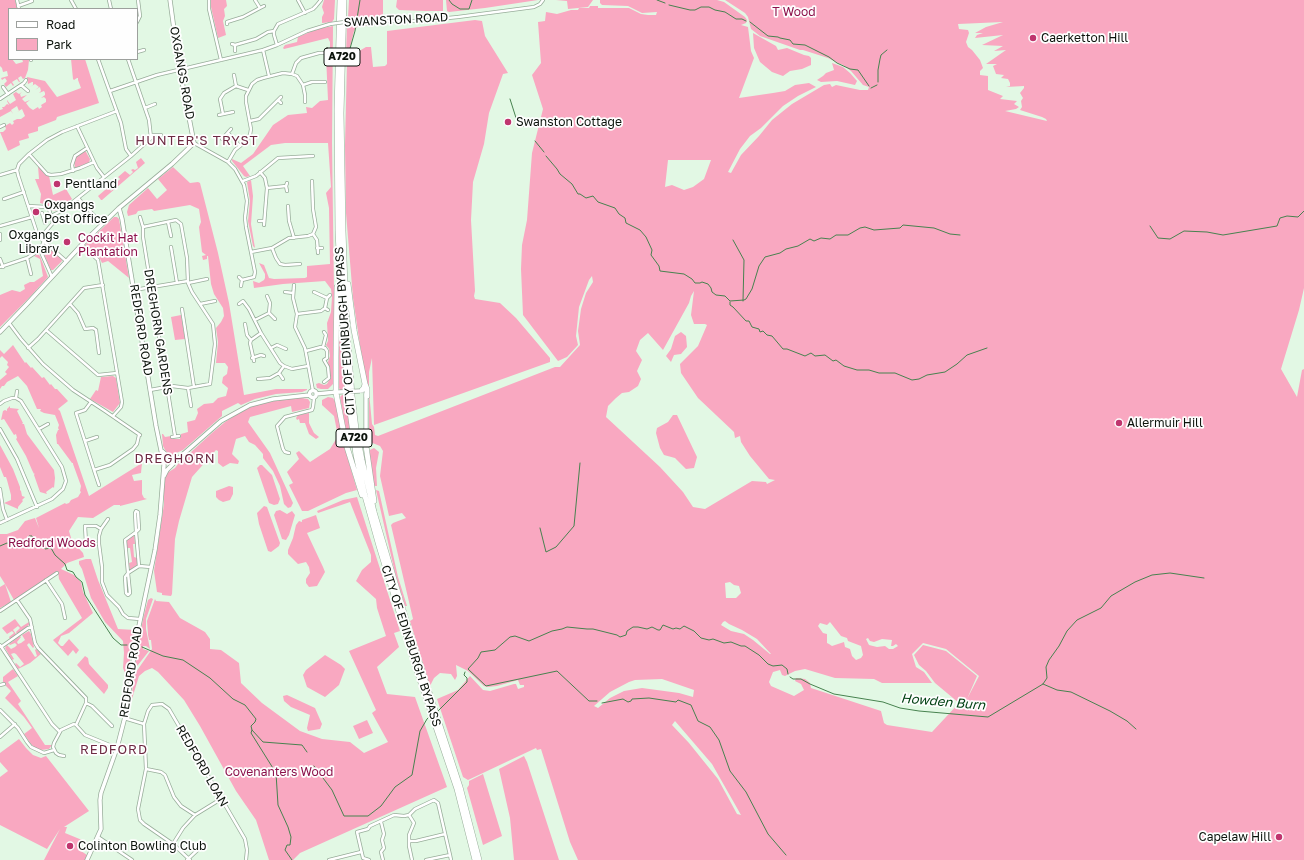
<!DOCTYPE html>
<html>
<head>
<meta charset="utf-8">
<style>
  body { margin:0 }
  #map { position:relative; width:1304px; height:860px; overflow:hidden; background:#e2f8e4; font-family:"Golos Text",sans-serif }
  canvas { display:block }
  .legend { position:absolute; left:8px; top:8px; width:130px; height:52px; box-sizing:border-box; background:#fefefe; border:1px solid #9da09d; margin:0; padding:5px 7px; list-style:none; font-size:12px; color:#0c130c }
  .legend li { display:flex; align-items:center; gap:8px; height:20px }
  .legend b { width:20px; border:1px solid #9da09d }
</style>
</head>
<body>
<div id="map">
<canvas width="1304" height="860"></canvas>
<ul class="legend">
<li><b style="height:5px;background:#fff"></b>Road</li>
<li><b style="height:11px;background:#f9a8c1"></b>Park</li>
</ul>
</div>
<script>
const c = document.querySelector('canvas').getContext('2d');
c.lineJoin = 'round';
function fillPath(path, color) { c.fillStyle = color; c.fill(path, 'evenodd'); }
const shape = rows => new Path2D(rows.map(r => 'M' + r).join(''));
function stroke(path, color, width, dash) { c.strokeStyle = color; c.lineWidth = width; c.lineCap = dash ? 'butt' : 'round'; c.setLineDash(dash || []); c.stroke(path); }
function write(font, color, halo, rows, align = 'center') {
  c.font = font + ' "Golos Text",sans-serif'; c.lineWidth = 3.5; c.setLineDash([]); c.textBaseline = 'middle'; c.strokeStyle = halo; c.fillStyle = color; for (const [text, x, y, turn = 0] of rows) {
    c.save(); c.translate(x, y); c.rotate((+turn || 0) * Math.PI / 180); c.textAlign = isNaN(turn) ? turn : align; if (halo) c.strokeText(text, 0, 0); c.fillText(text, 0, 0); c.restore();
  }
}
fillPath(shape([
  [0,0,15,0,17,7,17,9,9,9,9,59,12,59,16,64,23,62,22,59,28,59,29,60,28,70,25,78,23,79,21,76,18,78,20,82,19,82,17,79,12,82,14,85,13,86,11,83,6,87,4,84,7,81,5,78,2,80,1,78,8,76,7,71,3,72,2,68,0,66],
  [211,0,226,0,227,6,224,9,225,16,223,21,226,35,218,38,211,7],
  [324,0,335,0,334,19,332,22,322,23,322,17,324,13,322,7],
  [349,0,383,0,383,17,348,18],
  [397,0,443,0,443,11,425,11,399,10,396,7],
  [446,0,538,0,485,8,449,12,447,11],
  [556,0,593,0,588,7,568,9,567,1],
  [600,0,717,0,724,2,745,17,747,20,746,23,741,25,748,27,751,51,754,58,739,98,773,93,785,91,795,85,809,83,816,87,798,96,783,106,761,128,750,136,740,149,728,172,731,173,741,155,759,136,772,120,792,104,824,85,830,84,832,87,836,85,860,90,868,90,869,87,863,85,851,71,843,65,838,63,828,58,803,50,800,50,760,36,751,29,748,17,745,13,725,0,1304,0,1304,288,1299,310,1281,369,1297,397,1302,370,1304,369,1304,860,578,860,570,842,541,749,537,750,536,748,468,780,463,777,437,699,458,690,470,676,483,690,490,691,514,684,516,684,518,689,524,687,524,685,520,685,518,680,497,686,488,687,484,686,468,671,456,665,457,676,455,680,451,674,440,673,434,678,430,686,410,621,413,619,391,525,393,523,406,518,402,513,389,516,380,476,383,451,380,446,370,442,369,439,369,392,372,424,374,427,375,435,378,436,555,367,560,367,580,345,578,331,581,309,586,293,593,282,592,276,589,280,579,307,576,336,578,345,567,357,558,361,523,315,521,269,522,245,527,220,532,153,543,109,532,75,541,63,538,22,545,21,546,12,557,14,571,10,578,10,579,8,589,8,590,6,598,6,598,8,629,8,641,14,648,15,656,15,657,12,642,13,628,6,602,5,600,3],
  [1003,22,986,27,975,33,983,33,977,35,975,38,1003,35,982,45,1003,46,994,51,1006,50,986,64,997,64,993,66,996,74,1004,75,1001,78,1008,79,1010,83,1010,86,1006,87,1024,86,1024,88,1020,93,1023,98,1021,101,1022,107,1020,110,1042,117,1046,119,1047,121,1005,111,1016,109,1019,107,1014,104,1017,101,1000,99,1003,96,988,90,988,76,980,75,980,71,983,68,980,60,972,50,968,47,966,42,969,33,968,30,959,29,958,24],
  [668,160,711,160,704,179,693,187,684,190,672,185,665,187],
  [694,291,691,315,694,324,705,324,707,325,698,346,680,364,681,373,698,398,734,432,735,438,740,436,741,442,750,456,769,479,775,480,767,484,766,482,752,481,705,509,693,507,683,492,660,467,606,417,608,406,616,398,622,393,629,392,638,386,641,379,637,371,642,360,636,351,640,340,648,333,663,350,689,303,691,296],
  [730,582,734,585,739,586,741,593,736,598,726,598,725,583],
  [725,621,729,624,742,630,757,639,771,654,770,654,753,640,744,634,731,631,721,625,723,622],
  [830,622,841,636,847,638,848,641,861,646,863,655,861,658,856,660,852,656,850,649,845,647,844,642,832,646,829,644,827,643,827,634,823,633,818,626,820,623,827,625],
  [868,638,870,641,874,642,882,639,892,640,891,646,893,646,896,644,898,646,893,649,889,649,885,646,877,647,869,645,866,639],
  [923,643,946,649,979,676,967,699,977,676,946,651,923,645,914,655,919,665,926,671,935,683,959,703,932,732,887,725,884,723,881,711,811,688,810,683,805,679,796,678,795,681,801,684,804,690,794,696,771,686,769,682,773,672,780,670,782,675,785,676,795,671,805,669,835,678,874,679,882,683,932,683,924,672,916,667,912,654],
  [662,679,694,690,693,697,679,693,642,688,624,691,610,698,598,708,594,706,610,692,629,682,635,680],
  [675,721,712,764,741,815,737,814,718,779,689,743,672,725],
  [475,20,482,21,485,36,508,73,503,74,489,113,484,144,473,182,471,220,475,291,474,296,475,299,500,303,516,318,550,358,550,362,374,425,372,358,369,372,369,388,365,379,353,298,346,213,345,145,347,62,354,54,366,47,371,47,373,67,385,66,387,64,387,31],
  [369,22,386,22,384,24,358,26,354,31,348,56,346,56,347,24],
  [333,26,332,143,334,293,333,384,328,389,321,389,317,388,316,384,319,383,324,385,327,384,330,378,328,362,330,356,329,349,326,345,328,341,327,323,331,312,332,297,331,289,325,281,283,284,254,288,253,281,259,283,264,280,265,278,265,274,259,263,264,265,269,278,274,279,305,278,307,277,307,266,330,264,329,208,326,193,331,187,328,143,285,143,271,145,243,166,250,176,246,177,244,176,232,161,232,159,241,163,253,154,273,125,288,115,307,113,306,107,312,108,320,101,328,100,326,56,330,53,330,42,328,38,284,49,283,48,285,45,297,42,298,37,317,29],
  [753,33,776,46,778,50,787,48,804,55,809,56,811,58,811,65,802,69,790,71,783,76,772,72,760,62,754,48],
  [71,59,85,59,99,103,57,117,56,120,38,127,38,131,28,134,29,138,19,141,20,145,8,151,0,132,3,132,6,129,5,126,10,123,12,125,14,123,13,121,17,119,21,119,25,116,22,109,17,112,19,111,17,106,11,110,13,114,11,111,0,117,0,110,3,109,2,107,4,107,7,104,9,105,7,101,7,100,10,104,16,100,13,94,20,89,16,92,19,94,22,92,20,94,21,97,27,95,22,99,25,102,30,100,26,103,29,107,33,104,29,107,30,108,33,110,38,107,39,109,42,107,41,105,46,102,46,99,44,97,41,98,45,95,45,93,44,91,39,93,41,91,40,87,35,90,39,87,35,84,30,87,33,85,33,82,32,82,28,84,27,77,45,81,57,97,81,88,78,80,78,78,77,78,74,80,73,79],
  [832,63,843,67,850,73,857,81,855,85,837,81,821,82,817,80,823,76,826,73,834,70],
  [85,151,86,152,90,159,89,163,75,168,74,161,76,157,78,155],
  [141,158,145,163,102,200,101,200,98,196,105,190,109,188,111,191,114,188,112,186,114,184,116,186,118,184,117,182,120,179,118,177,125,171,130,175,133,172,131,170,133,169,135,170,138,168,136,162],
  [38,166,46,175,49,176,53,195,66,189,72,199,60,209,54,211,51,210,47,205,40,203,41,194,35,179,39,179],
  [173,167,190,183,198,182,200,183,218,253,229,303,244,395,276,389,307,389,307,390,302,392,276,394,255,399,241,405,238,403,222,411,222,416,183,450,172,455,168,454,165,450,163,446,162,434,163,434,165,437,171,436,173,439,180,439,181,434,188,432,187,422,195,420,198,413,197,409,204,404,213,403,218,398,226,396,228,388,222,383,223,377,227,374,228,367,225,363,216,363,218,342,216,328,221,322,224,316,223,308,214,294,211,284,208,256,207,256,207,259,203,260,202,256,206,255,202,252,199,227,201,222,199,209,190,205,154,211,152,209,138,211,136,214,128,216,127,212,129,205,148,188,157,199,167,190,158,179],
  [251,180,253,196,251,224,255,248,253,246,248,221,250,201,247,182],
  [114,217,117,217,119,219,129,278,108,261,102,263,100,259,85,245],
  [47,246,61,258,62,261,53,270,51,270,43,252,43,249],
  [38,254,40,256,48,277,29,298,0,327,0,295,12,290,20,292,25,289,24,285,30,282,34,282,43,276,40,259,34,256],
  [181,315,185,339,175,340,171,317],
  [681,332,686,336,687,347,681,354,674,355,671,362,666,356,671,349,675,336],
  [339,339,341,339,345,390,340,390,339,388],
  [13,345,25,363,26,362,31,368,32,367,42,378,44,377,50,385,51,384,55,389,57,389,68,401,58,409,60,411,89,496,142,463,141,473,132,475,134,481,142,480,142,494,144,498,147,499,120,506,120,505,114,505,93,518,78,517,69,531,72,541,83,553,84,557,67,563,61,569,74,575,81,582,83,592,93,613,69,633,61,636,58,643,61,646,63,646,69,639,79,650,76,654,73,650,68,656,53,640,82,618,59,579,58,571,14,600,5,584,11,602,0,608,0,587,5,584,0,576,0,534,7,534,18,530,25,521,35,518,39,528,36,518,65,503,66,504,69,503,71,500,78,497,81,492,80,491,81,486,73,464,73,463,72,463,58,444,57,444,56,435,58,430,59,430,58,428,59,425,55,415,44,413,40,411,41,409,37,409,27,386,18,376,7,382,4,386,2,386,0,389,0,380,7,374,5,372,9,367,7,365,8,362,2,356,0,358,0,350,4,354],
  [113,376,116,378,120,403,113,412,90,399,96,390,98,391,101,377],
  [342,395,346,395,351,440,349,441,345,426,340,397],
  [296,397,308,399,310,402,309,408,292,412,291,406,250,417,248,422,270,453,293,503,291,507,288,508,284,504,280,486,273,471,263,458,263,454,255,445,249,442,245,436,236,439,232,454,239,461,238,464,230,463,223,467,218,463,218,451,216,450,192,477,179,521,175,539,172,594,171,596,162,595,162,593,157,592,154,571,164,504,164,481,167,473,175,468,178,464,213,432,225,422,239,413,253,406,269,402],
  [328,397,333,398,336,403,348,459,357,490,346,493,308,511,302,511,289,485,293,483,287,472,299,459,296,453,299,451,310,462,330,449,338,436,334,416,322,405,322,400],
  [10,406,10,408,19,409,17,411,23,423,22,424,24,424,27,434,54,470,55,478,54,488,53,487,46,492,47,494,40,492,34,475,35,473,34,474,32,470,26,456,16,439,17,438,16,434,14,435,4,419,1,420,3,411,5,410,7,411,7,409],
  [309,413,309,423,314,433,319,437,316,439,309,434,305,423,300,423,299,419,297,420,296,418,298,415],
  [673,415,677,415,697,457,694,468,686,469,675,458,664,455,660,448,656,433,657,428,668,422],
  [0,445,13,469,20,487,20,490,21,491,22,496,25,497,22,500,23,501,18,507,18,509,4,503,11,500,11,495,7,480,6,477,4,477,0,467],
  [374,448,379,452,376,468,377,486,374,486,369,453,370,450],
  [260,465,262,465,272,475,280,499,278,504,274,505,269,503,257,468],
  [229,486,233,487,233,494,230,500,223,502,219,500,216,497,216,491],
  [376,490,379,491,398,577,407,606,405,606,395,573],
  [357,497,400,631,394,633,399,647,377,667,387,694,415,697,447,787,300,853,293,860,269,860,256,820,236,791,200,726,184,700,158,672,152,668,145,671,139,676,131,702,134,675,152,649,151,640,149,640,148,635,147,621,155,599,156,601,169,602,180,618,205,632,210,639,210,649,221,650,239,663,241,683,262,703,300,731,322,739,350,742,364,753,388,742,372,713,376,710,349,651,386,636,377,608,376,599,356,581,362,570,371,562,371,555,350,502,318,513,317,511,343,500],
  [264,506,267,507,280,543,279,546,271,552,268,551,259,524,257,513],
  [280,510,287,514,292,511,295,515,289,535,286,540,282,539,274,515,276,511],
  [316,515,320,528,307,533,323,567,325,572,317,586,309,587,306,583,306,579,310,573,309,567,306,562,298,564,288,554,288,550,293,538,296,525,299,521,302,522,302,520],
  [134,534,135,544,133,544,134,557,137,558,137,565,130,570,129,563,132,562,130,548,127,548,127,539],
  [86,559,91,559,98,580,118,629,135,630,127,678,123,668,124,653,123,641,105,622,91,598,82,569,79,564,79,561],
  [151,598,153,599,146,619,146,629,150,649,146,646,143,646,143,649,149,651,134,670,143,619,148,600],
  [15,619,21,627,29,622,29,625,17,634,16,632,20,628,18,626,14,629,13,630,16,634,10,639,9,637,14,633,12,631,7,634,2,628],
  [29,631,31,634,34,647,33,648,29,643,27,645,35,657,37,656,35,650,36,649,41,654,30,663,18,669,15,664,16,663,20,667,24,664,16,654,14,653,11,654,14,659,12,660,5,648,7,645,11,649,15,647,17,645,15,643,10,645,9,644,20,636,21,637,17,642,18,644,21,643,25,640,22,635],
  [325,655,341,665,345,669,339,685,325,697,307,687,303,675,306,670],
  [85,656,88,658,89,664,108,685,108,688,104,694,77,665],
  [13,669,18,676,8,682,21,701,18,704,45,745,52,745,49,749,41,750,36,749,31,744,24,734,32,728,24,717,5,698,11,691,3,683,3,677],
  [287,695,315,708,322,724,320,729,308,731,307,728,310,715,291,707,284,701,283,696],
  [367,720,373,733,359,739,353,726],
  [19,739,26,748,33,755,41,758,46,756,89,811,64,827,67,827,65,833,82,840,78,849,87,855,85,860,44,860,60,829,47,849,0,825,0,777,8,771,0,762,0,753],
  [524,756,527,762,559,860,514,860,510,818,499,769],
  [483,774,502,836,483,845,467,788,469,785,469,781]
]), '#f9a8c1');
stroke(shape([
  [449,0,452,4,460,9,469,9,472,0],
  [657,0,665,3],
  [669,5,690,10,695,10,701,7,709,7,715,10,725,12,736,19,742,19,746,21],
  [750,22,768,36,778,37,780,38,790,40,793,44,805,45,829,57,837,63,850,69,858,70,869,86],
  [347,59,355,31,360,0],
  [878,82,878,70,880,59,881,55,887,50],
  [871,88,877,85],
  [510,99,517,121,523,126,526,126],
  [535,141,544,152],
  [546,156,557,169,560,174,572,184,578,194,580,194,586,198,593,196,598,202,615,208,619,214,625,218,626,223,640,230,646,237,652,250,651,255,659,266,660,271,684,274,692,279,695,283,700,283,702,282,708,284,711,288,712,292,716,295,725,296,730,301,744,300,746,299,752,289,759,266,765,257,780,253,786,249,798,246,810,239,814,241,821,238,830,239,836,235,848,235,860,228,865,227,874,230,900,228,903,225,934,228,950,234,960,235],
  [1150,226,1158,238,1170,239,1184,231,1207,232,1223,235,1277,226,1280,218,1287,216,1298,217,1304,211],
  [733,240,744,260,743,301],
  [730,302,730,305,733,307,746,321,749,321,752,327,759,329,760,332,763,331,767,335,772,336,783,349,787,349,805,356,811,353,815,356,825,355,833,361,836,360,844,366,857,370,869,370,879,373,895,373,912,380,919,379,927,375,945,372,957,364,967,355,987,348],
  [540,528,546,552,556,547,574,526,580,463],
  [0,546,7,543,20,546,23,545,29,536,32,536,36,541,41,543,45,549,51,548,55,555,65,564,67,570,73,572,76,577,82,582,85,595,113,638,121,645,127,645],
  [142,647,163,656,183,660,210,678,233,699,245,705,256,719,255,722,251,726,252,730,251,733,276,773,278,805,288,827,291,837,290,845,287,845,285,850,292,860],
  [790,677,793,679,801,679,810,684,834,694,883,702,900,708,919,711,988,717,1043,684,1047,678,1046,667,1049,660,1059,646,1067,631,1077,620,1101,608,1111,596,1135,582,1152,575,1170,573,1204,578],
  [1043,684,1057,690,1071,692,1110,711,1127,721,1136,729],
  [597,701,589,701,557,671,486,686,468,669,478,658,481,652,495,650,510,637,515,636,529,641,552,631,562,629,567,627,587,629,593,629,617,635,620,637,626,635,627,631,633,627,638,627,647,629,652,627,658,630,660,630,663,625,673,629,676,628,680,629,684,626,694,631,701,638,709,640,713,639,724,643,731,642,741,646,745,646,759,655,768,664,773,666,782,665,787,669,788,674],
  [602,703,623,699,628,702,631,701,632,699,649,698,676,702,678,700,691,705,698,721,710,727,719,740,730,771,746,792,768,834,786,855],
  [438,711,467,682,467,678,464,675,465,672],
  [252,730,263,742,302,745,307,752],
  [314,766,332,790,344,816,368,816,381,806,395,787,412,775,420,731,427,719,429,717]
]), '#47824f', 1);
const street = shape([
  [17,0,19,9],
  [71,0,76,9],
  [109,0,111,9],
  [209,0,209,9,221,60],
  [298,0,305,13],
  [18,6,32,1,31,0],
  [260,8,264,6],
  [352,21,418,21,458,17,534,7,540,4,543,0],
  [137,22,140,16,138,0],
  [227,24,227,22,243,17,260,8,255,0],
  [232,44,235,45,235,51],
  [235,45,256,39,268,32,274,31],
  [277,45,274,35,274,31,278,24,313,9,316,6,321,0],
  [263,50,269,76],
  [137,52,144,50],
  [31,59,31,60],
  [98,59,121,123,126,149,131,156],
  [292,74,296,63,301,58,319,53,327,53],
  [234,75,236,86],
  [21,85,28,91],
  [303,85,312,82,325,82],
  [3,87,8,94],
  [110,91,157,75,263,50,277,45,307,31,330,24],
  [0,99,24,83,26,80],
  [278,100,281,103],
  [145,108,155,104],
  [223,114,220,99,224,93,236,86,248,90],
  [219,115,233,112],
  [250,121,259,119,281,97],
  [77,126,97,168,104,177],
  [0,127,4,125],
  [228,133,240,146],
  [151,135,161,135],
  [222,139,231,129],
  [194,143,228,162,235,169,244,185,247,201,245,218,246,227,255,272,254,277,242,280,241,286],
  [29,154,47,174,51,175,61,174,80,168,94,162],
  [228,162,235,150,245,142,250,135,251,129,246,102,246,96,252,84,257,80,263,78,283,73,292,74,297,76,303,85,305,95,305,102],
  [73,171,72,165,75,156,87,148],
  [260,172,265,178,267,188,264,225],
  [0,175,17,170],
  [243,181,256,176,278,158,313,156],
  [287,183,286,186,287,191],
  [267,188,286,186],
  [78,198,102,224],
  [4,199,24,192],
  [28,206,46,207,49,209,53,223,40,238],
  [288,206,289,221,294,238],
  [42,213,45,223],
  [51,216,61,211,69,205,131,156,151,138,149,120,128,59],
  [140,217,143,227,143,237,175,436],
  [259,221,264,221],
  [168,222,171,236],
  [0,226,32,217],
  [143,227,176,220,181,224,187,258,188,283,192,292,213,324,215,344,210,384,188,388,172,386,150,390],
  [0,234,0,240],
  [313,234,317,240,318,253],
  [44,241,40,250,52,277],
  [82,245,98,260,122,402,121,407,113,416],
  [171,247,177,283],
  [272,248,276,258,280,264,285,265,300,264],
  [317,248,322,248],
  [251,252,272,248,289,238,308,236,313,234,316,227,313,209,312,181],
  [27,258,31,274],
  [0,259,3,267],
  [66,261,40,238,37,233,18,175,17,170,19,164,29,154,47,140,62,132,117,111],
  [0,267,27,258,40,250],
  [239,277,242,280],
  [188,283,207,279],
  [294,285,293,298,297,314,295,327,305,348,313,391],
  [134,290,188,281],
  [285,292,293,293],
  [314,292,327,298],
  [70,304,78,313,85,329,93,328,96,330,99,353],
  [200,304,215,301],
  [239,304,243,301,249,309,261,333,280,363,284,366,292,369,308,366],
  [325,308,328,310],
  [182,309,194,387],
  [269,313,275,319],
  [297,314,321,311,325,308,327,298,330,295],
  [255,320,269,313,270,303,267,296],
  [9,323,21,339,43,364,73,390,105,411,140,435],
  [245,324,247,335,251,340],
  [46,330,98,375,117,373],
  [323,347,326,335,324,332],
  [28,348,38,339,84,288,103,285],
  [271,348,277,345,286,349],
  [306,351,321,347,325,348,327,351,327,358,324,360,328,367,329,378,324,382],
  [252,358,261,355,264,356],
  [254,361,250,343,251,340,261,333],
  [279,373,283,379],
  [258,379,270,378,279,373,284,366],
  [188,388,191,406],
  [16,398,17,391],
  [91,402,85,410,76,413,94,470,110,465,133,449,137,444,139,435],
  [0,404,4,401,12,398,16,398,21,401,62,467,66,481,63,489,52,499,0,523],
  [0,429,17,459,37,507],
  [39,429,48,424],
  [172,437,179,436],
  [85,441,97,437],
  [289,453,285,452,283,449,277,426,285,417,312,410,313,407,314,398],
  [94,470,99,485],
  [0,489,3,509,7,520],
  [108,519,101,529,99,536,99,544,102,567,102,582,107,595,119,607,123,614,128,618,140,619],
  [96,544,87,545,86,543,85,526,96,526,101,529],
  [139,566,151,567],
  [46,580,62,604,65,618],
  [128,595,126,593,125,577,128,573,125,540,136,532,135,513,136,511],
  [128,595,130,593,128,573,139,566,136,532,139,529,138,512,136,511],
  [17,600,30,619,35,643,38,648,86,698,86,703,92,706,112,726],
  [0,611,57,573],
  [0,645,52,724,59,731],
  [1,647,28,628,32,627],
  [0,685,4,684],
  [0,710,18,728,27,742,31,747,44,753,54,750],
  [124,718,144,724,146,769,138,809,140,820,144,824,173,844,190,860],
  [144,724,148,711,152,705,162,704,169,709,245,839,247,850,246,860],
  [76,725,86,703],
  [0,737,15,724],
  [64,756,59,755,56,753,53,747,54,743,61,730,74,724,76,725,85,735,117,748],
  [146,769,161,772,165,775,174,797,181,806,195,815],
  [409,815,414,823,409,835,409,846,412,860],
  [381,822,384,834,382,840,384,848,381,852,383,860],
  [98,837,132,860],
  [410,841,416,841,445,834],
  [173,844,183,828,195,815,221,799],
  [187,860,204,844],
  [329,860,361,852],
  [369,860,363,858,357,832,368,829,370,826,394,815,404,816,409,815,415,809,434,800,438,803,450,855],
  [426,860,450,855,451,860]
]);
const secondary = shape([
  [0,332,26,305,88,238,119,208,172,164,194,143,179,66,170,0],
  '309.5 394a3.5 3.5 0 1 1 7 0a3.5 3.5 0 1 1-7 0Z',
  [316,394,337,392],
  [366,394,366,446],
  [162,451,173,461,173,464,167,470,164,476],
  [173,463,221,421,250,405,273,399,309,395],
  [87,860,101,829,100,800,101,793,117,748,126,713,136,640,155,550,160,515,164,465,156,426,122,219,119,208]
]);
const highway = shape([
  [340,0,337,110,338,231,342,313,348,397,356,455,365,496,379,546,417,671,457,789,475,860],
  [344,0,341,113,343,231,346,316,352,396,356,429,362,460,374,512,412,640,460,787,479,860],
  [348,284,354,330,365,384,364,388,362,390],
  [337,287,336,357,336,393,346,444,362,495],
  [365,384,367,389,367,396],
  [366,446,374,501]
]);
stroke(street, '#98ad9a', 4);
stroke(secondary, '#98ad9a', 5);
stroke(highway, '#98ad9a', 6);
stroke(street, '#fff', 2.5);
stroke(secondary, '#fff', 3.5);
stroke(highway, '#fff', 5);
const streetBridge = shape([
  [330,24,352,21]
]);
const secondaryBridge = shape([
  [339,392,360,391]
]);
stroke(streetBridge, '#98ad9a', 4, []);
stroke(secondaryBridge, '#98ad9a', 5, []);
stroke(streetBridge, '#fff', 2.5);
stroke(secondaryBridge, '#fff', 3.5);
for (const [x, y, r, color] of [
  [1033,38,4,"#bf356e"],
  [508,122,4,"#bf356e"],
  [57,184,4,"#bf356e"],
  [36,212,4,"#bf356e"],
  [67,242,4,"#bf356e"],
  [1119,423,4,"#bf356e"],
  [1279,837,4,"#bf356e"],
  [70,846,4,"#bf356e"]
]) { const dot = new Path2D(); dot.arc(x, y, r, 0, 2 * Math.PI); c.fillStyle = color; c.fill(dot); stroke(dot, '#fefefe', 1.5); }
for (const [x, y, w] of [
  [342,57,36],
  [354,438,36]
]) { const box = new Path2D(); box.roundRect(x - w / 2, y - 9, w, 18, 3); c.fillStyle = '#fefefe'; c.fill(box); stroke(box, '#0c130c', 1); }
write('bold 11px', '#0c130c', null, [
  ["A720",342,57],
  ["A720",354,438]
]);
write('12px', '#8c114b', '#fefefe', [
  ["T Wood",794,12],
  ["Cockit Hat",108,238],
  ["Plantation",108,252],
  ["Redford Woods",52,543],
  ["Covenanters Wood",279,772]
]);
write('12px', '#0c130c', '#fefefe', [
  ["SWANSTON ROAD",396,20,-3],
  ["OXGANGS ROAD",182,73,80],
  ["REDFORD ROAD",141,330,81],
  ["CITY OF EDINBURGH BYPASS",345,331,-94],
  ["DREGHORN GARDENS",158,332,81],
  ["CITY OF EDINBURGH BYPASS",411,646,72],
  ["REDFORD ROAD",131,672,-81],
  ["REDFORD LOAN",202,766,60]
]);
write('12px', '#0c130c', '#fefefe', [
  ["Caerketton Hill",1041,38],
  ["Swanston Cottage",516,122],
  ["Pentland",65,184],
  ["Oxgangs",44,205],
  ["Post Office",44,219],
  ["Oxgangs",59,235,"right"],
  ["Library",59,249,"right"],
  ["Allermuir Hill",1127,423],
  ["Capelaw Hill",1271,837,"right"],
  ["Colinton Bowling Club",78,846]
], 'left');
c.letterSpacing = '1px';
write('13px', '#6e2a43', '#fefefe', [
  ["HUNTER'S TRYST",197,141],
  ["DREGHORN",175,459],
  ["REDFORD",114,750]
]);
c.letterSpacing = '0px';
write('italic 13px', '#024214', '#fefefe', [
  ["Howden Burn",943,702,5]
]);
</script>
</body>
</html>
